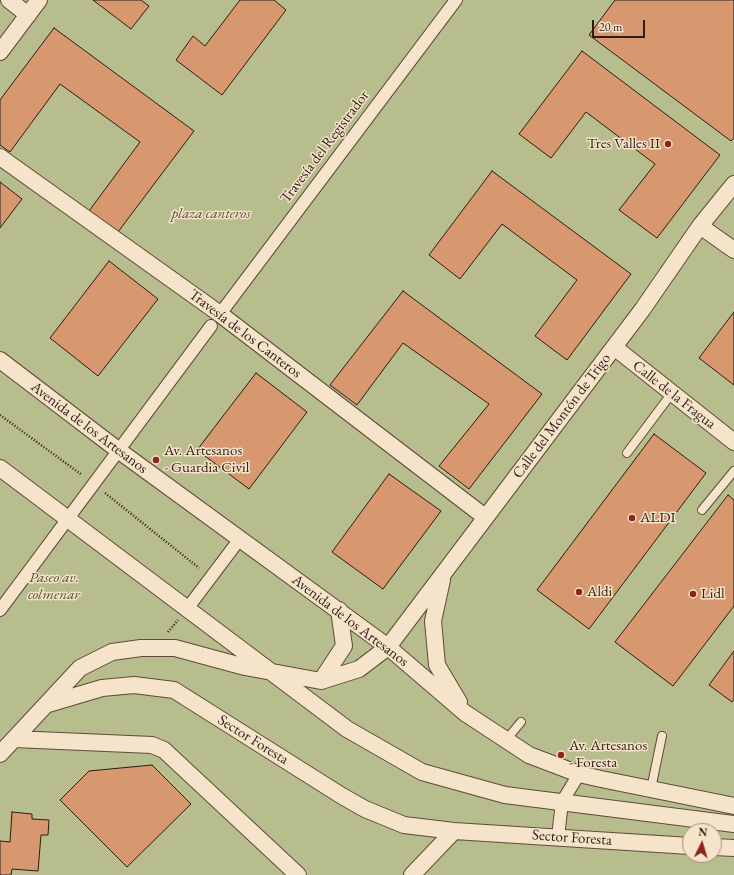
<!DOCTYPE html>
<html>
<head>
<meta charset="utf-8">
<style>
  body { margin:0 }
  #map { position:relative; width:734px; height:875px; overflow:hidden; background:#efd4ae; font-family:"EB Garamond",serif }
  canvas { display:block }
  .north { position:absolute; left:682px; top:823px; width:40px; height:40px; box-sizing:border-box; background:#f5e3ca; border:1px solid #a69381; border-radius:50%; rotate:5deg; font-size:11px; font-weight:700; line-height:16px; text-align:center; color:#2f1c13 }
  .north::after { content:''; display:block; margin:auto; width:14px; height:18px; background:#8f2418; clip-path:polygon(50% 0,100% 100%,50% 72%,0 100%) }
  .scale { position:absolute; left:592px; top:20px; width:53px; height:18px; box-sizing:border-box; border:2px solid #2f1c13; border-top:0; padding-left:5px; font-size:12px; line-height:14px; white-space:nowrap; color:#2f1c13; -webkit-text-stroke:3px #f5e3ca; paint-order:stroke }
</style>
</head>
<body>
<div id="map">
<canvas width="734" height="875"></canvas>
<div class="north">N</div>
<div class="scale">20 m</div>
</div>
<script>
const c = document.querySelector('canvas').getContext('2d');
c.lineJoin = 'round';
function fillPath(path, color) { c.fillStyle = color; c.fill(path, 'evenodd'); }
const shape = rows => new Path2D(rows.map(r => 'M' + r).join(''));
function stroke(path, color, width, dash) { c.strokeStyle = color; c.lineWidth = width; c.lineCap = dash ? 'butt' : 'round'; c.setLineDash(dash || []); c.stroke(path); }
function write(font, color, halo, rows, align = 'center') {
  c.font = font + ' "EB Garamond",serif'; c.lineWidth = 3; c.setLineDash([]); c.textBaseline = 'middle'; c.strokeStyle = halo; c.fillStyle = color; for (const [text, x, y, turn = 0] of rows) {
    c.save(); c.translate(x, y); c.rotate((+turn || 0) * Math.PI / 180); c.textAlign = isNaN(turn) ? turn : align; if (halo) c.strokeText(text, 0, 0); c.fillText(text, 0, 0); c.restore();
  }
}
fillPath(shape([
  [0,0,734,0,734,875,0,875],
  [690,831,714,831,714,855,690,855]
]), '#b7bd8c');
const building = shape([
  [93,0,141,0,149,6,131,29,93,0],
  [240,0,274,0,286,10,222,95,176,60,193,36,205,46,240,0],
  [615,0,734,0,734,138,731,141,589,35,615,0],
  [54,28,194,131,118,232,89,211,140,142,60,84,10,152,0,145,0,100,54,28],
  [582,51,720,155,657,238,619,210,655,164,586,112,551,158,519,134,582,51],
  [492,171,631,274,567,360,535,336,577,280,502,224,460,279,429,255,492,171],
  [0,182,22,199,0,228,0,182],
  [109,261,158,299,98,376,50,338,109,261],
  [403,291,542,394,469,489,439,466,489,404,403,343,357,405,330,385,403,291],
  [734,312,734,385,699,358,734,312],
  [256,373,307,412,249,489,197,450,256,373],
  [654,434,706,473,589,629,537,590,654,434],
  [389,474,441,511,383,589,332,552,389,474],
  [728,495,734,500,734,606,673,686,615,642,728,495],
  [734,651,734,699,732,702,709,685,734,651],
  [152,765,191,804,127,867,60,800,89,771,152,765],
  [12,812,32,814,32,819,49,820,48,835,41,835,38,871,12,869,11,875,0,875,0,841,10,842,12,812]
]);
fillPath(building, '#d79870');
stroke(building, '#2f1c13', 1);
const service = shape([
  [627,453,672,393],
  [702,510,734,471],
  [506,740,521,722],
  [651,789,662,736]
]);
const pedestrian = shape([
  [220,314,456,0],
  [187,609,239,540],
  [0,610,211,326],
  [558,837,562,802,579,774]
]);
const minor = shape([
  [9,0,28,15],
  [0,52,39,0],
  [0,157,220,314,485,517],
  [700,226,734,250],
  [614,347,734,442],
  [0,360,118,450,388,647,465,713,529,755,579,774,601,779,734,806],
  [0,468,347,729,422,772,505,795,734,824],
  [442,580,433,621,437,665,459,702],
  [321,681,344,646,339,610],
  [48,704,102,688,134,685,174,690,342,796,365,809,404,825,454,831,690,846],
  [14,739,152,745,164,750,298,875],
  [0,754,80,668,112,652,141,648,175,648,245,667,321,681,359,669,388,647,642,310,700,226,734,184],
  [714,847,734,848],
  [412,875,454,831]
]);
stroke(service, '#5f4a3a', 10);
stroke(pedestrian, '#5f4a3a', 14);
stroke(minor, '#5f4a3a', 18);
stroke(shape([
  [0,415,82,475],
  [105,493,199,568],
  [168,632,178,620]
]), '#2f1c13', 2.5, [1, 2]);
stroke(service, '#f5e3ca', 8);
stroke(pedestrian, '#f5e3ca', 12);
stroke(minor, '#f5e3ca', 16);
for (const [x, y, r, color] of [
  [668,144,4,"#8f2418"],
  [156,460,4,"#8f2418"],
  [632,518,4,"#8f2418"],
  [579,592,4,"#8f2418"],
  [693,594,4,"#8f2418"],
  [561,755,4,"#8f2418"]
]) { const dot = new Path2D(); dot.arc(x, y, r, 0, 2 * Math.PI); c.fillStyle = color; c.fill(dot); stroke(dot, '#f5e3ca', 1.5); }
write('15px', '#2f1c13', '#f5e3ca', [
  ["Tres Valles II",660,144,"right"],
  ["Av. Artesanos",164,451],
  ["- Guardia Civil",164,468],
  ["ALDI",640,518],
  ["Aldi",587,592],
  ["Lidl",701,594],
  ["Av. Artesanos",569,746],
  ["- Foresta",569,763]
], 'left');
write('15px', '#2f1c13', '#f5e3ca', [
  ["Travesía del Registrador",325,147,-53],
  ["Travesía de los Canteros",245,334,37],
  ["Calle de la Fragua",674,395,38],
  ["Calle del Montón de Trigo",562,416,-53],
  ["Avenida de los Artesanos",89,428,37],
  ["Avenida de los Artesanos",350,621,37],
  ["Sector Foresta",253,740,32],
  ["Sector Foresta",572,838,4]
]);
write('italic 15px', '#584c37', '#f5e3ca', [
  ["plaza canteros",211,214],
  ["Paseo av.",54,578],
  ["colmenar",54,595]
]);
</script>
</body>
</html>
